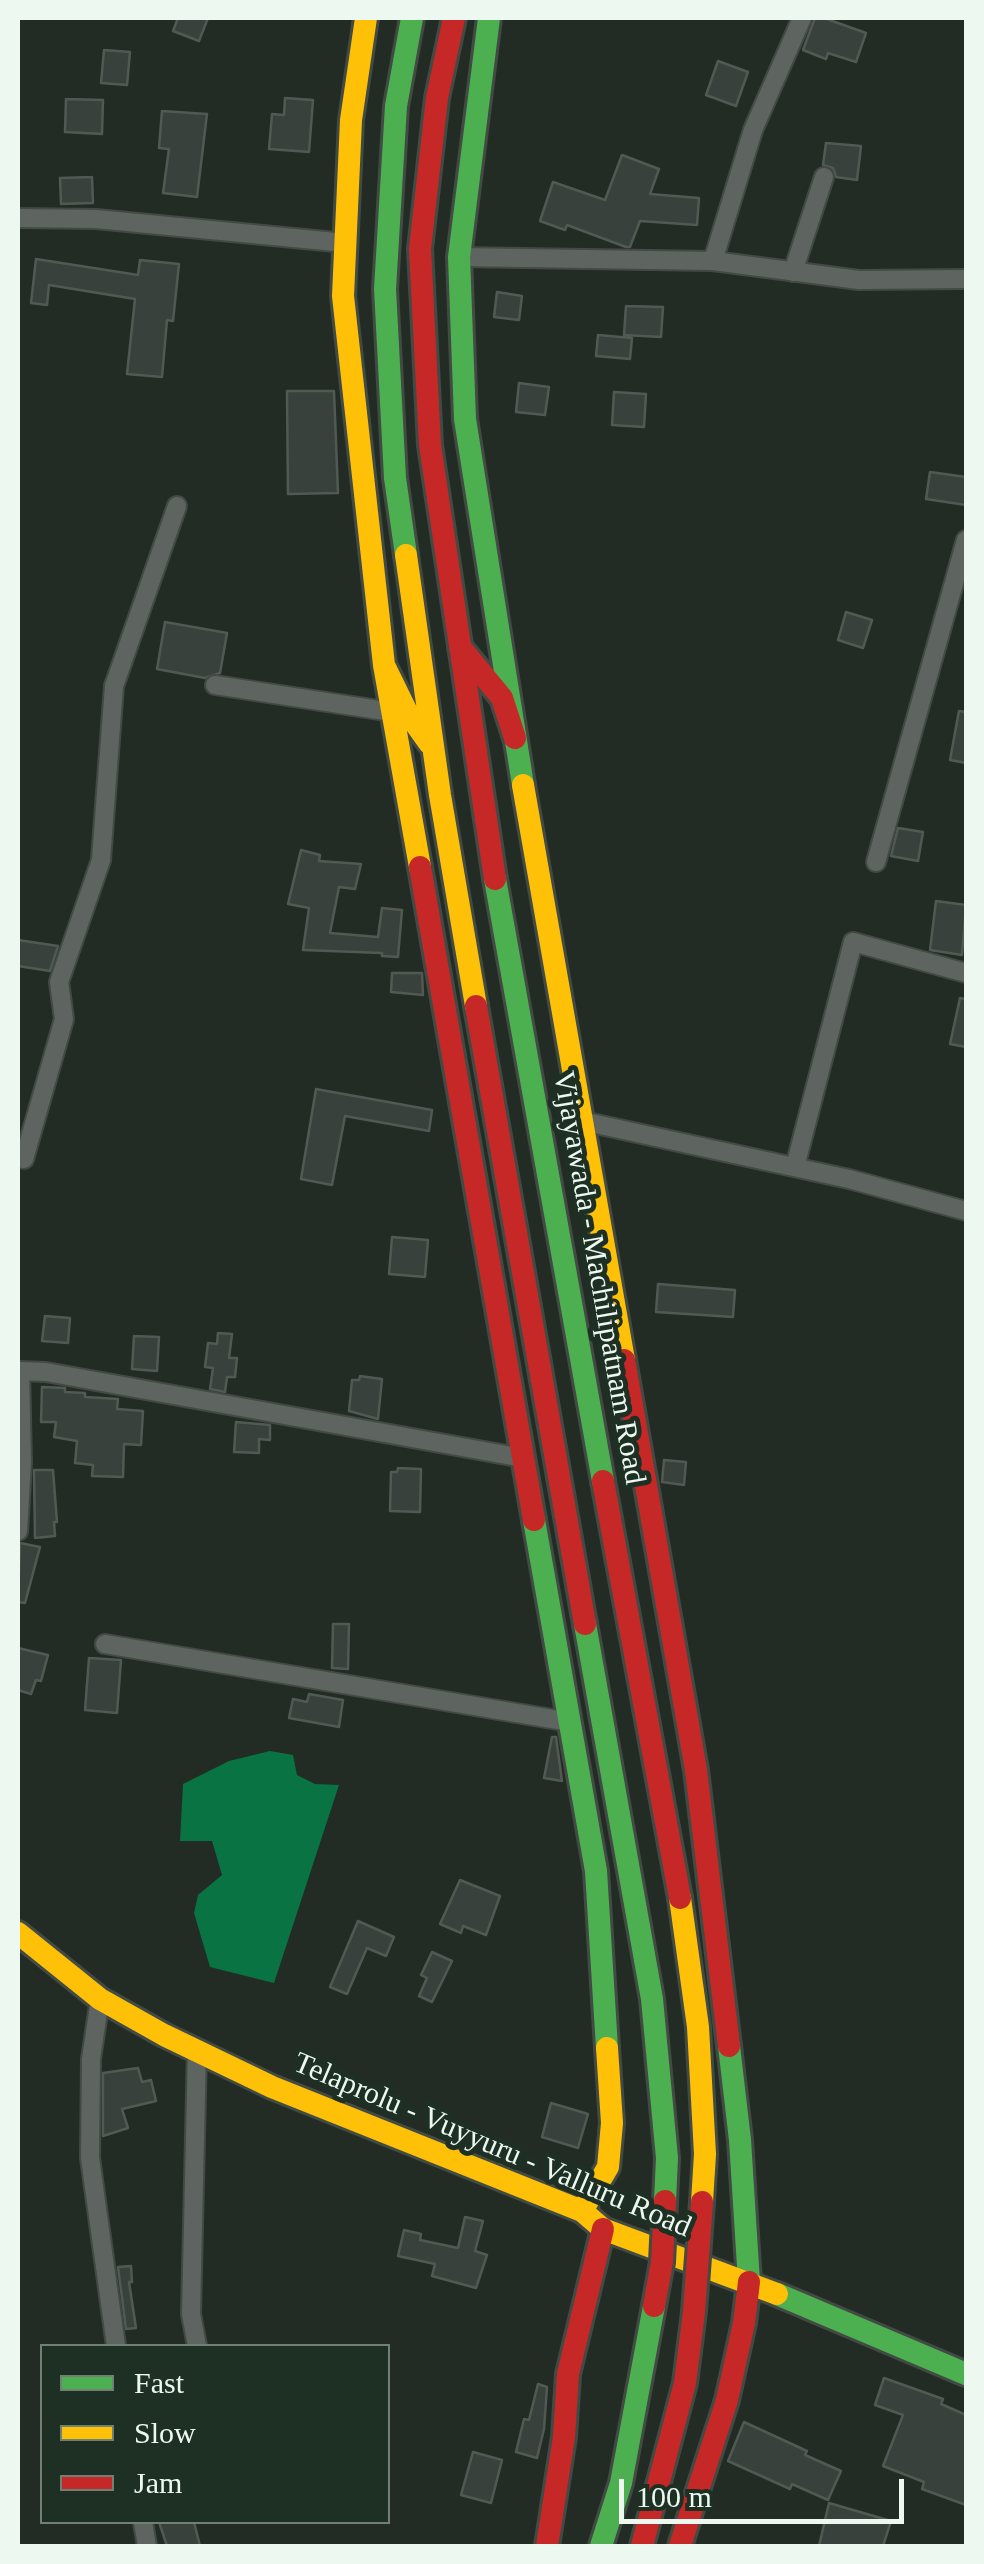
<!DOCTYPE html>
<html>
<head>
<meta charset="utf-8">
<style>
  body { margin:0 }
  #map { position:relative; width:984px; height:2564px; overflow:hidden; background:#222c25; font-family:"Times New Roman",serif }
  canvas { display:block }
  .frame { position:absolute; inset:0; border:20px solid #edf8f0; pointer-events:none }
  .legend { position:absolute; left:40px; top:2344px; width:350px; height:180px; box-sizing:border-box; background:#1e3024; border:2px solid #718076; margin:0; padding:12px 18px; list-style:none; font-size:30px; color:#edf8f0 }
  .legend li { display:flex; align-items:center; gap:20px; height:50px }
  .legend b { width:50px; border:2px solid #718076 }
  .scale { position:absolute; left:619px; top:2479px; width:285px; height:45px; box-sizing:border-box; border:5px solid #edf8f0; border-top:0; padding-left:12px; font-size:30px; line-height:35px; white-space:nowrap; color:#edf8f0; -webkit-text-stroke:8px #1e3024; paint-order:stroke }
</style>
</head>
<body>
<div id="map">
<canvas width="984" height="2564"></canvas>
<div class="frame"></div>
<ul class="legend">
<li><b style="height:12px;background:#4caf50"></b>Fast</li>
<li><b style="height:12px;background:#ffc107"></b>Slow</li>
<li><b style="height:12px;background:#c62828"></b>Jam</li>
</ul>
<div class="scale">100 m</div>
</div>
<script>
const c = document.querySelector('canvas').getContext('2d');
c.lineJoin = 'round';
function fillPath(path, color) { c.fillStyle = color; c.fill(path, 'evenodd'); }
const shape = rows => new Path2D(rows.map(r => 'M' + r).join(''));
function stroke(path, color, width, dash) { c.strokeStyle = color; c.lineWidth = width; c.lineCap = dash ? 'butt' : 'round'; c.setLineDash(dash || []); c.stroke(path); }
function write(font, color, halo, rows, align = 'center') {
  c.font = font + ' "Times New Roman",serif'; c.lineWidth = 10; c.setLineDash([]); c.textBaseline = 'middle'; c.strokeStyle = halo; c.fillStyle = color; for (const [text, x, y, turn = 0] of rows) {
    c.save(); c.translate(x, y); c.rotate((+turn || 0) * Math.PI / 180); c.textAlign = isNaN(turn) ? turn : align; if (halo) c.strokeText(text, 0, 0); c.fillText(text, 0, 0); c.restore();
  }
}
fillPath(shape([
  [270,1751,293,1755,297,1775,315,1784,339,1785,274,1983,210,1967,194,1913,198,1895,222,1875,212,1841,180,1841,183,1784,229,1761]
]), '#097343');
const building = shape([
  [178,18,208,18,199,41,173,31,178,18],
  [815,18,824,18,866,33,856,62,828,53,826,59,803,50,815,18],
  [104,50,130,52,127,85,101,83,104,50],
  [718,61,748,72,736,106,706,95,718,61],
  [285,98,313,100,309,152,269,149,272,114,284,115,285,98],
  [66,99,103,100,102,134,65,132,66,99],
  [162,111,207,114,197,197,163,193,169,149,159,148,162,111],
  [826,143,861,146,857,180,836,177,833,168,823,165,826,143],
  [622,155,659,169,650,194,699,198,697,225,640,221,630,247,626,247,567,225,565,230,540,221,553,182,605,200,622,155],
  [92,177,93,203,61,204,60,178,92,177],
  [36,259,138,275,140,260,179,264,173,321,167,320,162,377,127,374,135,299,49,285,47,305,31,303,36,259],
  [497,292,522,296,519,320,494,317,497,292],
  [626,306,663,307,661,337,624,335,626,306],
  [598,335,632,338,630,359,596,356,598,335],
  [519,383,549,387,545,415,516,412,519,383],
  [287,391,334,391,338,493,288,494,287,391],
  [614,392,646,394,644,427,612,425,614,392],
  [930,472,966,477,966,505,926,499,930,472],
  [846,612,872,620,863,648,838,640,846,612],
  [165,622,227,633,220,673,205,678,157,669,165,622],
  [959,711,966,712,966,763,950,760,959,711],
  [898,828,923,832,918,861,891,856,898,828],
  [301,850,320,855,319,861,361,864,355,889,339,887,330,933,378,937,382,908,402,910,398,957,382,956,382,953,303,950,309,908,288,904,301,850],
  [936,901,966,905,962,955,930,950,936,901],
  [18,940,58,946,50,971,18,966,18,940],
  [392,973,422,973,423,995,391,992,392,973],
  [960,998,966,999,966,1047,950,1044,960,998],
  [316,1089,432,1110,429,1131,345,1116,332,1185,301,1179,316,1089],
  [392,1237,428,1240,425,1277,389,1274,392,1237],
  [658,1284,735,1290,733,1317,656,1312,658,1284],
  [45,1316,70,1318,68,1343,42,1341,45,1316],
  [218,1333,232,1334,229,1358,237,1358,235,1377,227,1377,225,1392,210,1389,213,1368,205,1367,208,1343,217,1344,218,1333],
  [134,1336,159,1337,157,1371,132,1369,134,1336],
  [360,1376,382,1379,378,1419,349,1411,352,1380,359,1380,360,1376],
  [42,1387,65,1388,65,1392,85,1393,85,1397,118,1399,117,1409,143,1411,141,1445,124,1444,123,1477,92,1476,93,1465,75,1463,77,1441,54,1437,56,1422,41,1422,42,1387],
  [236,1422,270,1425,270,1440,259,1439,259,1453,234,1452,236,1422],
  [664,1460,686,1462,684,1485,662,1482,664,1460],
  [398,1468,421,1469,420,1512,390,1511,391,1472,397,1472,398,1468],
  [34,1470,53,1470,57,1522,54,1522,55,1536,35,1538,34,1470],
  [20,1543,40,1547,25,1603,18,1602,20,1543],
  [333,1624,349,1624,348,1669,332,1668,333,1624],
  [18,1648,48,1655,41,1681,36,1680,31,1694,18,1690,18,1648],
  [89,1658,121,1660,117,1713,85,1710,89,1658],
  [309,1694,343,1700,339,1727,289,1718,293,1699,307,1702,309,1694],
  [552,1737,556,1737,562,1781,544,1778,552,1737],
  [460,1880,500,1896,486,1935,463,1926,461,1933,440,1924,460,1880],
  [358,1921,394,1937,386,1956,367,1948,347,1994,330,1987,358,1921],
  [432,1952,452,1961,432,2002,419,1996,427,1978,421,1975,432,1952],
  [138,2068,142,2082,151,2080,156,2101,122,2109,128,2128,103,2136,103,2073,138,2068],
  [551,2103,588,2114,578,2148,542,2137,551,2103],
  [465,2217,483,2221,475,2251,487,2255,476,2288,432,2276,435,2264,398,2256,404,2230,421,2234,420,2240,458,2248,465,2217],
  [131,2266,132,2282,129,2282,136,2328,126,2329,118,2267,131,2266],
  [884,2378,943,2399,941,2404,966,2415,966,2505,922,2489,924,2482,883,2466,903,2415,875,2405,884,2378],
  [538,2384,547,2387,544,2429,537,2458,516,2452,524,2419,529,2420,538,2384],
  [744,2422,807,2451,805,2455,841,2471,828,2500,792,2484,790,2489,728,2461,744,2422],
  [473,2452,502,2460,491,2503,461,2495,473,2452],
  [829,2503,891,2521,883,2546,819,2546,829,2503],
  [159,2522,194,2522,200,2546,167,2546,159,2522]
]);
fillPath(building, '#38413b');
stroke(building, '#515953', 2.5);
const street = shape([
  [18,218,96,219,346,243],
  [459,257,713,261,859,280,966,279],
  [713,261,753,130,802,18],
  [793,272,824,177],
  [215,685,392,712],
  [876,862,966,540],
  [582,1121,849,1179,966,1211],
  [18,1158,24,1159,64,1019,59,982,101,860,114,686,177,506],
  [795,1167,853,942,966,973],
  [18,1531,22,1462,20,1371,46,1372,523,1458],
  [105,1644,570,1722],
  [100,1999,91,2059,90,2158,116,2346],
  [197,2346,191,2314,197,2049],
  [143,2522,147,2546]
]);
const fast = shape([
  [489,18,459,257,465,419,523,785],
  [406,555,395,478,385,289,396,106,412,18],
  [495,879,603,1481],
  [534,1520,596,1871,607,2048],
  [585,1624,652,1999,667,2158,665,2201],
  [729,2046,740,2140,749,2282],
  [777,2294,966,2374],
  [601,2546,621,2483,654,2306]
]);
const slow = shape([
  [366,18,351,120,343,296,384,665,420,867],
  [406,555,440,795,476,1006],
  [384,665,407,712,429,743],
  [523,785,624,1360],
  [680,1898,698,2027,705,2154,702,2202],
  [18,1933,100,1999,164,2035,272,2087,582,2211,603,2229,777,2294],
  [582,2211,608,2167,612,2123,607,2048]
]);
const jam = shape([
  [454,18,437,98,420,249,430,445,495,879],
  [460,647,502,698,515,738],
  [420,867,534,1520],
  [476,1006,585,1624],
  [624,1360,696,1770,729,2046],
  [603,1481,680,1898],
  [547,2546,564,2437,568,2374,603,2229],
  [642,2546,685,2383,694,2312],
  [680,2546,727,2400,744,2323,749,2282]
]);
stroke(street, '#414a43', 22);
stroke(fast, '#414a43', 28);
stroke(slow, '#414a43', 28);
stroke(jam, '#414a43', 28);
stroke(street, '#5e6560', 18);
stroke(fast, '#4caf50', 22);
stroke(slow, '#ffc107', 22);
stroke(jam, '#c62828', 22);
const jamBridge = shape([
  [654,2306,662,2262,665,2201],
  [694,2312,702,2202]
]);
stroke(jamBridge, '#414a43', 28, []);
stroke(jamBridge, '#c62828', 22);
write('30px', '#edf8f0', '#1e3024', [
  ["Vijayawada - Machilipatnam Road",598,1278,80],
  ["Telaprolu - Vuyyuru - Valluru Road",492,2146,23]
]);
</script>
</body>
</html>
